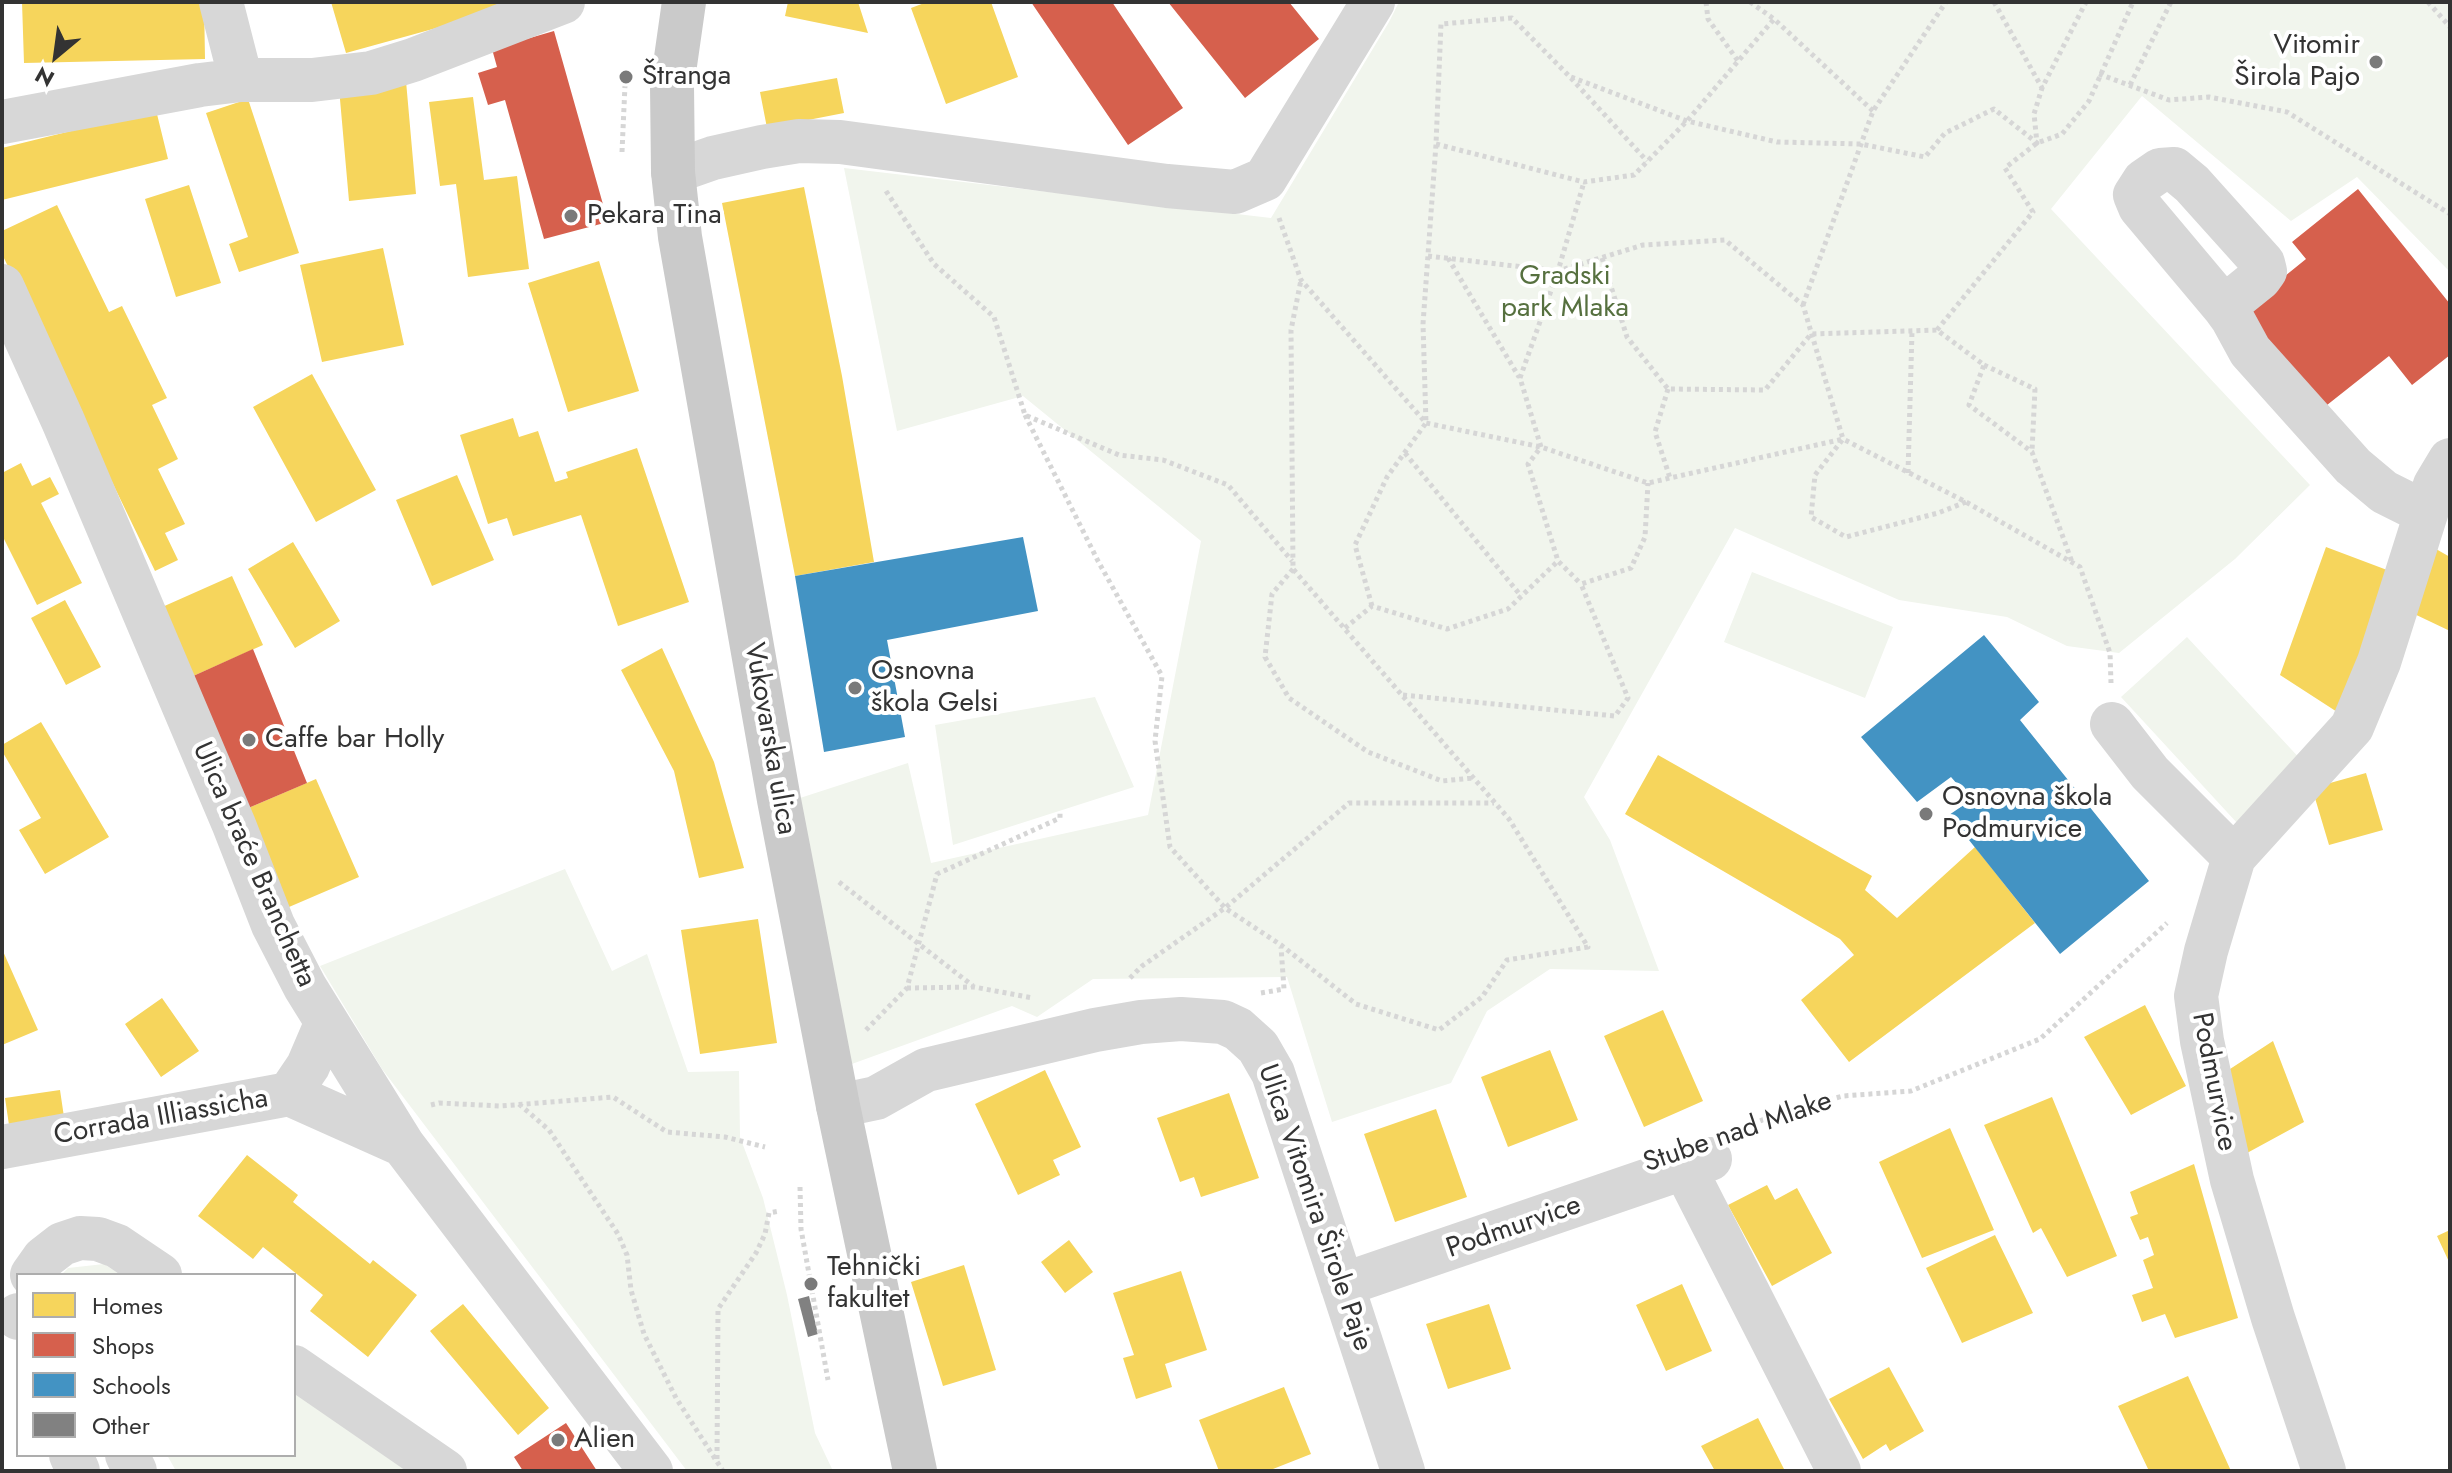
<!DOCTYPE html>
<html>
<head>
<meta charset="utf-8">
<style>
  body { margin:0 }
  #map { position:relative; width:2452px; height:1473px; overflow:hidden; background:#fff; font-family:Jost,sans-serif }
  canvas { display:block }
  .frame { position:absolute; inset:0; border:4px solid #333; pointer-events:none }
  .legend { position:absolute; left:16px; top:1273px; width:280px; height:184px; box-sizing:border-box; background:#fff; border:2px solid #adadad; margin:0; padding:10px 14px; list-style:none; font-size:24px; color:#333 }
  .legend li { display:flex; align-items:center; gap:16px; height:40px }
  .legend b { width:40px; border:2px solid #adadad }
  .north { position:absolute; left:16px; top:16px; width:80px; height:80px; -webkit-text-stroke:6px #fff; paint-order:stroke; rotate:209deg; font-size:22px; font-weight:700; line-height:32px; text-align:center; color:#333 }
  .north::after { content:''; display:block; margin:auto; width:28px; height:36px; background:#333; clip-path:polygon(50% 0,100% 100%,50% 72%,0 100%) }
</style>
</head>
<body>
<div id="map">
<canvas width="2452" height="1473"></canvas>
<div class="frame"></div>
<ul class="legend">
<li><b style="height:22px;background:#f6d55c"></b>Homes</li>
<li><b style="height:22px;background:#d6604d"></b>Shops</li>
<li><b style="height:22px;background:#4393c3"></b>Schools</li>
<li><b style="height:22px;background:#818181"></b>Other</li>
</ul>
<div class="north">N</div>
</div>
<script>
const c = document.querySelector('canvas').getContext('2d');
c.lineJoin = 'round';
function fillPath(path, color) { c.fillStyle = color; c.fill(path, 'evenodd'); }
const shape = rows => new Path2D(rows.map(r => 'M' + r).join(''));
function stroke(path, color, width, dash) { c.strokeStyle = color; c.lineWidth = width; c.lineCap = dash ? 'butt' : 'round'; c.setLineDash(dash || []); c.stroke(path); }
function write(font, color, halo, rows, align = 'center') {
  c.font = font + ' Jost,sans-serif'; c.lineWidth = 8; c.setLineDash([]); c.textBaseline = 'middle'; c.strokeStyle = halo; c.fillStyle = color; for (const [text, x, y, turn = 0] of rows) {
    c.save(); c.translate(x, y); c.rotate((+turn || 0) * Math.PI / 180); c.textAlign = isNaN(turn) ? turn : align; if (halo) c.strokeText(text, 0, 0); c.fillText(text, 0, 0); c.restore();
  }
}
fillPath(shape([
  [1399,2,2450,2,2450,272,2357,177,2291,221,2142,96,2051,209,2310,485,2235,559,2119,653,2067,646,2007,617,1899,600,1735,528,1584,797,1610,840,1659,971,1550,969,1487,1011,1451,1083,1332,1122,1287,977,1093,979,1037,1017,1012,1006,849,1065,800,798,908,763,931,863,1148,815,1201,541,1023,396,897,431,844,168,1271,218,1389,22],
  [1752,572,1893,627,1865,698,1724,642],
  [2187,637,2304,763,2238,824,2121,697],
  [1095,697,1134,787,953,845,935,725],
  [565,869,612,971,647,954,688,1072,739,1071,740,1137,763,1198,787,1295,815,1433,833,1471,687,1471,382,1069,320,966],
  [104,1264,121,1275,61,1275,68,1268],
  [294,1393,413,1471,176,1471,167,1455,294,1455]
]), '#f1f5ed');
fillPath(shape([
  [22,2,204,2,205,59,24,63],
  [331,2,526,2,527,3,346,53],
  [788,2,858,2,868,33,785,16],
  [927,2,991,2,1018,77,946,104,911,8],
  [837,78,844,113,767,128,760,92],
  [406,81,416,194,349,201,339,88],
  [473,97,484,180,517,176,529,269,468,277,456,184,440,186,429,102],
  [248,99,299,253,239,272,229,244,248,237,206,113],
  [156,110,168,159,2,200,2,148],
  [189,185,221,283,176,297,145,199],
  [804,187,842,376,874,562,795,576,722,203],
  [57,205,109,312,122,306,167,398,152,405,178,459,158,469,185,524,165,533,178,560,155,571,2,254,2,231],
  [383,248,404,345,322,362,300,265],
  [599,261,639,391,568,412,528,283],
  [312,374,376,490,316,522,253,407],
  [513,418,519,437,538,431,555,482,568,478,566,472,637,448,689,602,618,626,581,515,513,536,507,518,488,524,460,435],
  [21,463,32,486,50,477,59,494,41,503,82,583,37,605,2,535,2,473],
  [457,475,494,560,432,586,396,500],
  [293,542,340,621,295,648,248,569],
  [2326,547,2395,573,2348,719,2280,675],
  [2436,549,2450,557,2450,631,2408,611],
  [232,576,263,645,191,677,160,608],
  [65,600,101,667,66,685,31,618],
  [662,648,714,762,744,868,699,878,674,771,621,670],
  [41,722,109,837,45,874,19,830,41,818,2,751,2,745],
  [1658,755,1872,876,1865,890,1897,918,1975,847,2035,923,1849,1062,1801,1000,1854,955,1840,939,1625,814],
  [2366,773,2383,830,2329,845,2312,788],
  [316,779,359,877,289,907,246,809],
  [758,919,777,1043,700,1054,681,930],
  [2,949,38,1030,2,1045],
  [162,998,199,1051,161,1077,125,1024],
  [2145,1005,2186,1086,2131,1115,2084,1037],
  [1663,1010,1703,1101,1644,1127,1604,1036],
  [2273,1041,2304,1122,2236,1159,2230,1069],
  [1550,1050,1578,1120,1508,1147,1481,1077],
  [1045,1070,1081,1147,1053,1160,1060,1175,1018,1195,975,1104],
  [60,1090,64,1117,9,1125,5,1098],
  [1229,1093,1259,1178,1201,1197,1194,1177,1180,1182,1157,1118],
  [2052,1097,2117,1256,2067,1277,2041,1228,2033,1233,1984,1125],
  [1436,1109,1467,1197,1395,1222,1364,1134],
  [1950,1128,1994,1230,1922,1258,1879,1162],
  [247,1155,298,1195,293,1202,370,1264,373,1260,417,1295,368,1357,310,1311,323,1295,263,1247,253,1259,198,1216],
  [2194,1164,2238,1318,2175,1338,2165,1314,2142,1322,2132,1295,2153,1288,2143,1260,2154,1255,2148,1237,2140,1240,2130,1217,2138,1214,2130,1192],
  [1767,1185,1775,1200,1797,1188,1832,1253,1772,1286,1728,1205],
  [2450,1230,2450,1264,2437,1236],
  [1995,1235,2033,1313,1962,1343,1926,1268],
  [1069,1240,1093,1272,1065,1293,1041,1262],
  [964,1265,996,1370,943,1386,911,1282],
  [1181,1271,1207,1350,1165,1364,1172,1387,1136,1399,1123,1358,1134,1355,1113,1293],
  [1682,1284,1712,1351,1666,1371,1636,1305],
  [463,1304,549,1408,518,1435,430,1331],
  [1489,1304,1511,1369,1448,1389,1426,1324],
  [1889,1367,1924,1431,1890,1451,1886,1444,1863,1459,1829,1399],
  [2188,1376,2231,1471,2149,1471,2118,1406],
  [1284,1387,1311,1454,1273,1469,1274,1471,1219,1471,1199,1420],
  [1758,1418,1785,1471,1715,1471,1701,1446]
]), '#f6d55c');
fillPath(shape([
  [1031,2,1112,2,1183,108,1128,145],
  [1168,2,1289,2,1319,39,1245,98],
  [554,31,608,222,544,239,505,100,488,105,478,73,497,67,492,49],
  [2358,189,2450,304,2450,355,2412,385,2389,356,2322,409,2243,310,2306,259,2292,242],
  [253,649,307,783,246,809,191,677],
  [566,1423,597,1471,523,1471,514,1457]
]), '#d6604d');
fillPath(shape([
  [1023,537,1038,611,887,640,905,737,824,752,795,576],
  [1984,635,2039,702,2020,720,2149,881,2060,954,1949,815,1971,800,1951,777,1917,802,1861,737]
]), '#4393c3');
fillPath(shape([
  [809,1296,818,1334,808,1337,798,1299]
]), '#818181');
stroke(shape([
  [1706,2,1708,19,1738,61],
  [1750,2,1774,19],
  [1994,2,2042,88,2086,2],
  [2428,2,2450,27],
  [2099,74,2169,100,2209,97,2287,112,2450,214],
  [1571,77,1687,121,1777,142,1861,144,1925,157,1945,133,1994,109,2037,143,2034,114,2042,88],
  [2130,85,2171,2],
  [1436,144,1584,182,1634,175,1687,121,1774,19,1873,111],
  [622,152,625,85],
  [886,191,934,264,994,317,1025,415,1119,455,1163,460,1228,485,1292,561],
  [1279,218,1301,280,1426,423,1541,447,1648,483,1843,439,1803,305,1725,240,1643,245,1558,271,1520,378,1541,447,1528,464,1558,561,1581,584],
  [1428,256,1558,271,1584,182],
  [1448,258,1519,377],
  [1602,258,1627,337,1668,389,1765,390,1811,334,1937,330,1984,365,1969,405,2032,452,2072,562],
  [1803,305,1873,111,1946,2],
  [1937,330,2033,212,2005,168,2037,143,2062,134,2089,101,2133,2],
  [1984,365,2035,389,2032,451],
  [1668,389,1655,432,1670,478],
  [1025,415,1098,561,1162,676,1155,741,1170,847,1225,908,1281,945,1356,1004,1439,1030,1482,997,1507,960,1588,947,1509,819,1293,569,1291,330,1301,280],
  [1405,453,1521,596],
  [1908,473,1912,331],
  [1966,502,1938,513,1846,537,1811,517,1815,475,1843,439,1966,502,2080,567,2110,653,2111,683],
  [1293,569,1272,594,1265,657,1289,698,1368,752,1442,781,1473,778],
  [1372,606,1355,545,1387,477,1426,423,1423,324,1436,144,1441,24,1512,18,1570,77,1647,161],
  [1345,628,1372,606,1447,629,1508,609,1558,561],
  [1403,695,1615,716,1628,698,1581,584,1631,568,1645,537,1648,483],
  [839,882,973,986],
  [1130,978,1142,966,1225,908,1349,803,1494,803],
  [907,988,974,987,1033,998],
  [1261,993,1284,989,1281,947],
  [866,1030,907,988,937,874,1060,818,1060,811],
  [519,1104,549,1130,618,1234,627,1255,631,1290,644,1334,676,1398,723,1471],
  [431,1105,439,1103,501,1106,613,1097,667,1132,725,1137,765,1147],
  [1738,1130,1772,1116,1843,1096,1911,1091,2040,1039,2167,923],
  [800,1187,801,1229,828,1380],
  [717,1459,718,1309,756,1253,765,1234,769,1213,780,1211]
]), '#d6d6d6', 5, [4, 4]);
stroke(shape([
  [221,2,241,80],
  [2,122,200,85,241,80,312,80,371,73,413,60,563,2],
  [673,172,713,158,762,147,799,141,840,142,1167,186,1235,192,1265,179,1373,2],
  [2,286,63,421,234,825,273,925,305,987,403,1145,651,1471],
  [2224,307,2260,278,2265,271,2263,263,2192,184,2174,169,2160,170,2144,181,2135,195,2140,207,2224,307,2232,318,2250,351,2353,466,2384,492,2426,513],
  [2112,724,2150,773,2234,857],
  [289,1094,403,1145],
  [838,1106,876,1098,926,1070,1095,1030,1141,1022,1181,1019,1223,1022,1238,1029,1258,1047,1273,1073,1403,1471],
  [2,1147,289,1094,308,1066,326,1024],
  [1685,1169,1839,1471],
  [32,1275,44,1258,62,1244,80,1238,98,1239,117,1246,160,1275],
  [1342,1285,1710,1159],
  [18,1315,18,1318],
  [294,1367,445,1471],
  [71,1455,78,1471],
  [127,1455,135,1471],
  [2324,1471,2273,1318,2232,1180,2202,1041,2196,996,2206,951,2234,857,2352,727,2379,662,2435,485,2450,460]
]), '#d7d7d7', 44);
stroke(shape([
  [684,2,672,86,673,172,680,237,779,800,838,1106,915,1471]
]), '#cacaca', 44);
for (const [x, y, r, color] of [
  [2376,62,8,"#7a7a7a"],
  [626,77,8,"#7a7a7a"],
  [571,216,8,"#7a7a7a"],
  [855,688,8,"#7a7a7a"],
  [249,740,8,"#7a7a7a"],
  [1926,814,8,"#7a7a7a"],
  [811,1284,8,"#7a7a7a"],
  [558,1440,8,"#7a7a7a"]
]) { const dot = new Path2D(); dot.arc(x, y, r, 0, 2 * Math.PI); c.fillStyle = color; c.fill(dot); stroke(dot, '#fff', 3); }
write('28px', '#333', '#fff', [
  ["Vitomir",2360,46,"right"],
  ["Širola Pajo",2360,78,"right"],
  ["Štranga",642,77],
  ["Pekara Tina",587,216],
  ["Osnovna",871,672],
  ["škola Gelsi",871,704],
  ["Caffe bar Holly",265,740],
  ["Osnovna škola",1942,798],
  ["Podmurvice",1942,830],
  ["Tehnički",827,1268],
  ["fakultet",827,1300],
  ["Alien",574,1440]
], 'left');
write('28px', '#56703f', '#fff', [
  ["Gradski",1565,277],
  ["park Mlaka",1565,309]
]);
write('28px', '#333', '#fff', [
  ["Vukovarska ulica",769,739,80],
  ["Ulica braće Branchetta",253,865,66],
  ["Podmurvice",2213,1082,79],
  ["Corrada Illiassicha",161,1118,-10],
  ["Stube nad Mlake",1738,1133,-19],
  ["Ulica Vitomira Širole Paje",1314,1208,71],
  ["Podmurvice",1514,1228,-19]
]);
</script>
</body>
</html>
